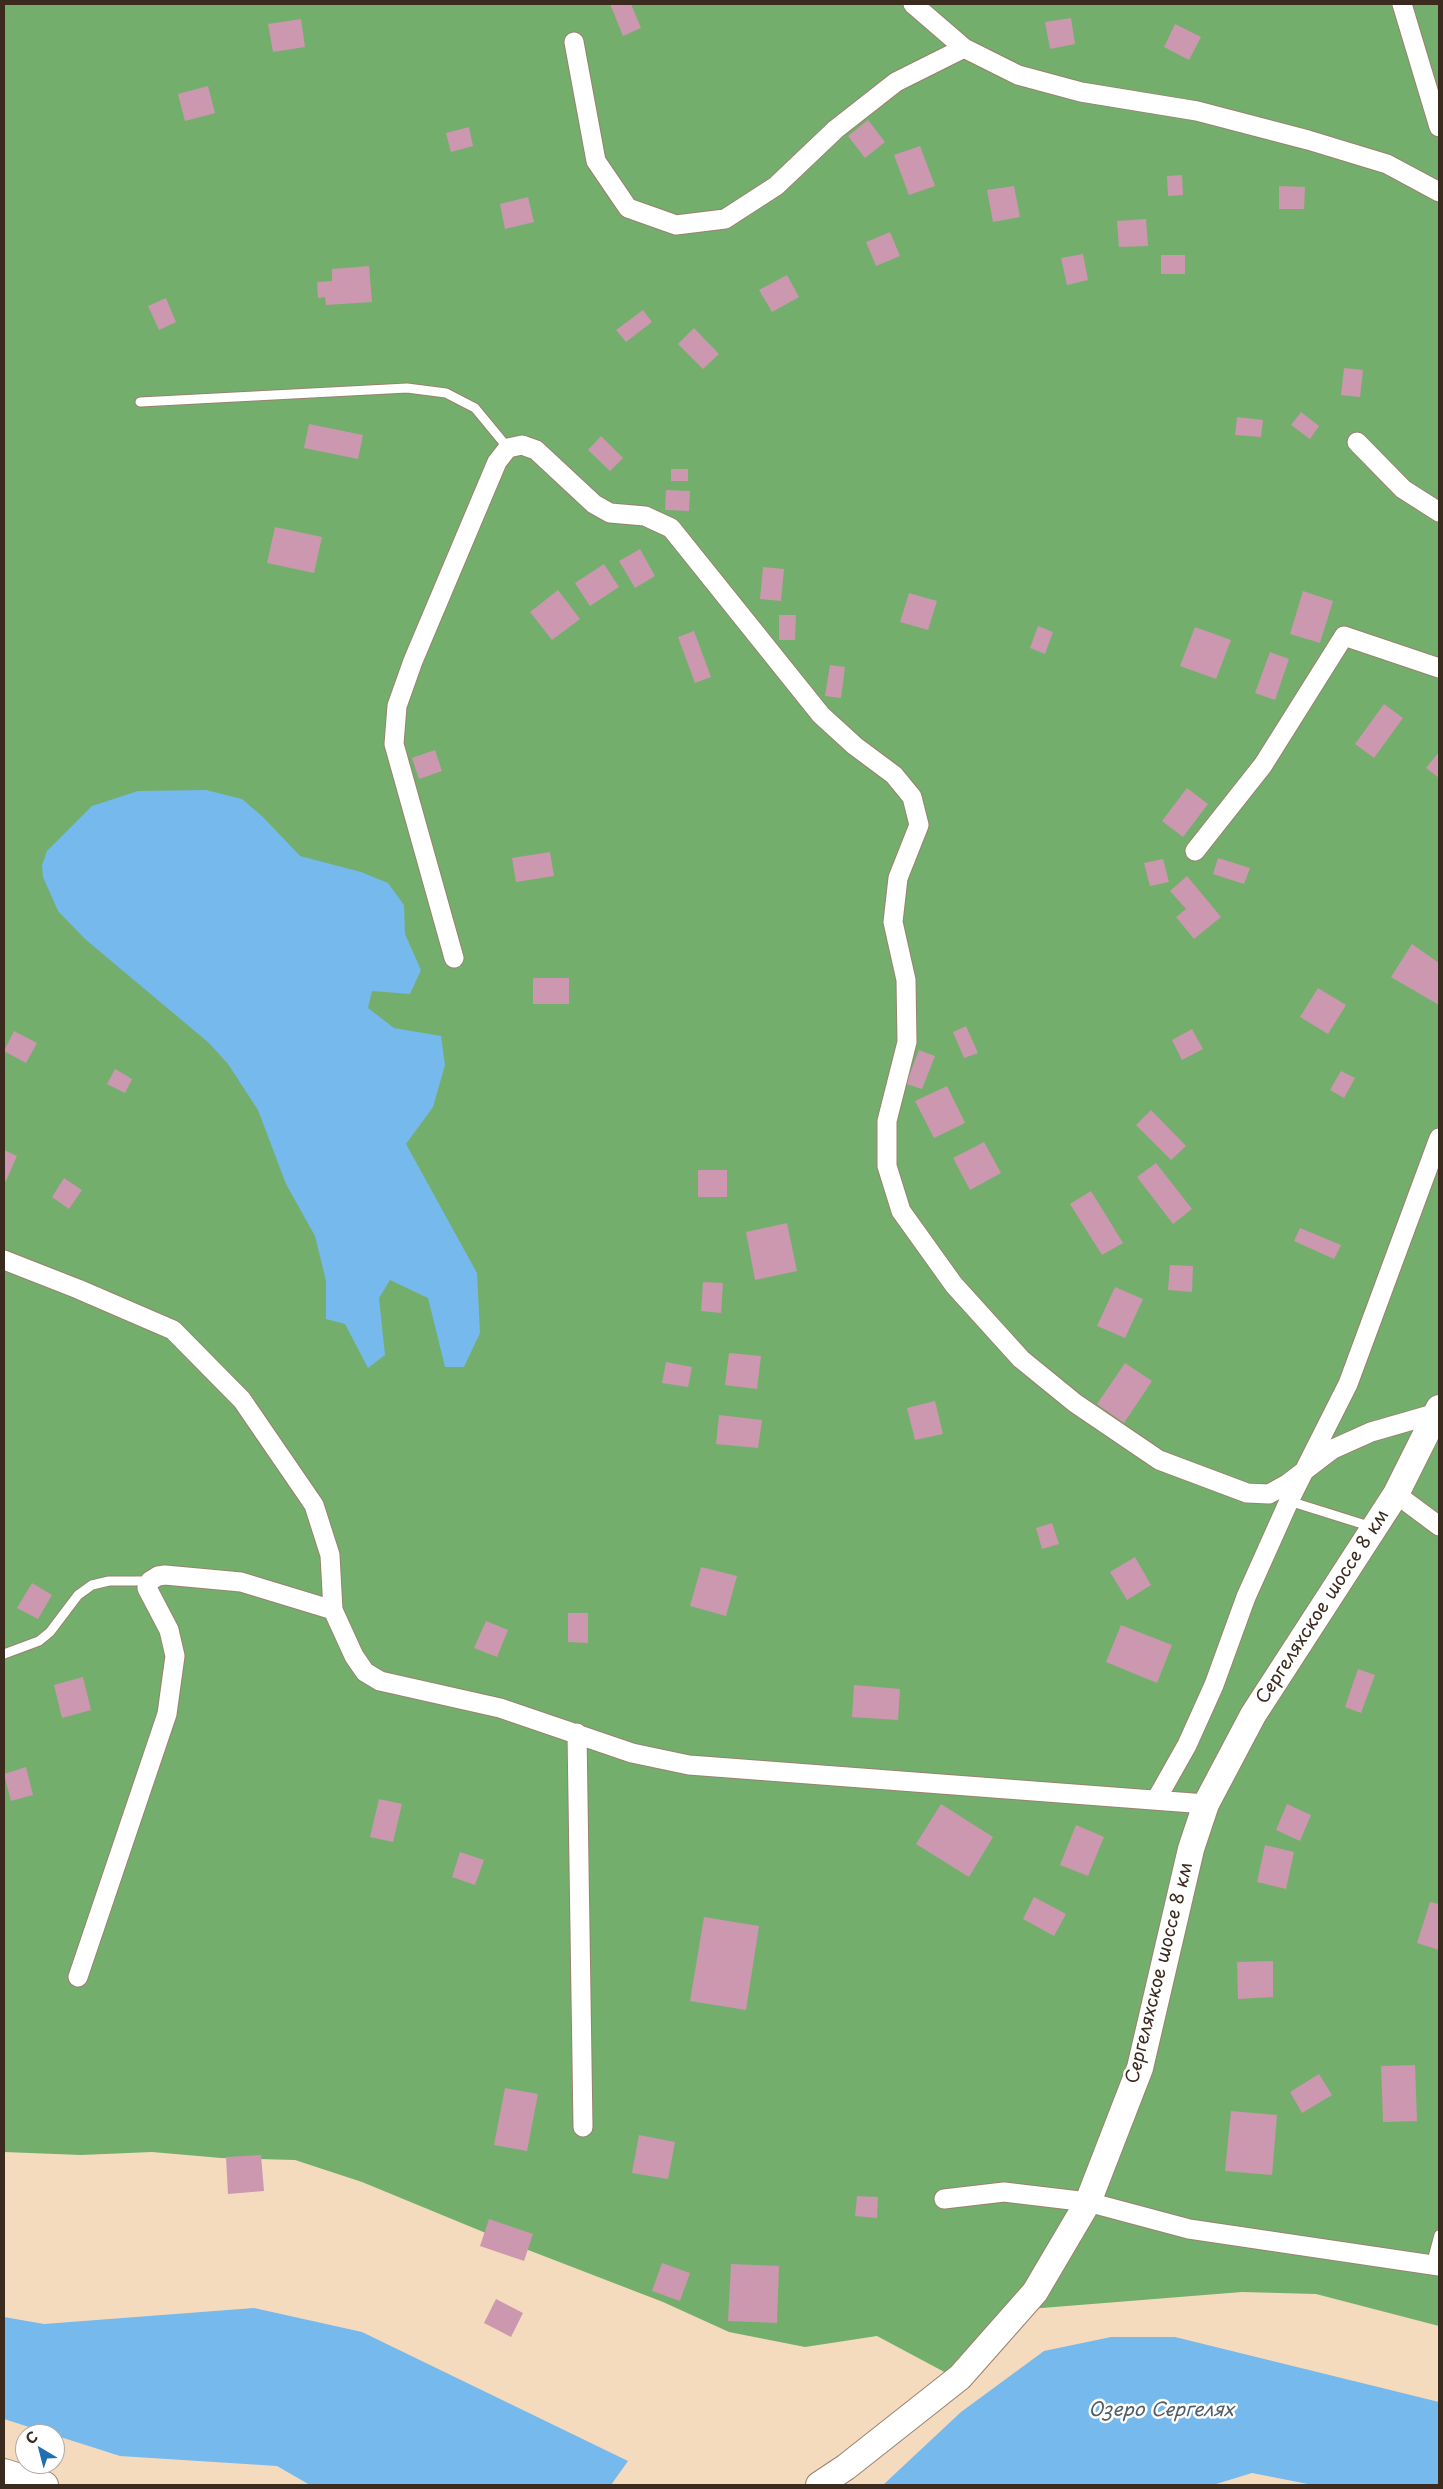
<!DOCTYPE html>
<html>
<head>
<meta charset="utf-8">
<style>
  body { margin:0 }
  #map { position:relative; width:1443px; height:2489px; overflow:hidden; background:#f4dbbe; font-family:"Playpen Sans",sans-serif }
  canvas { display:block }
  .frame { position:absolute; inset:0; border:5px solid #3b2a1e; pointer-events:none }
  .north { position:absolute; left:15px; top:2424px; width:50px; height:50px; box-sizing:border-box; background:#fff; border:1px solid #b1aaa5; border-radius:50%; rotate:323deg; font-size:14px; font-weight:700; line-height:20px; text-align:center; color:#3b2a1e }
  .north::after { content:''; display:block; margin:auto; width:18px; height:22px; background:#1f6fb2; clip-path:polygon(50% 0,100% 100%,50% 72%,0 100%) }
</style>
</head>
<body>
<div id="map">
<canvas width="1443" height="2489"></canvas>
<div class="frame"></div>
<div class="north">С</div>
</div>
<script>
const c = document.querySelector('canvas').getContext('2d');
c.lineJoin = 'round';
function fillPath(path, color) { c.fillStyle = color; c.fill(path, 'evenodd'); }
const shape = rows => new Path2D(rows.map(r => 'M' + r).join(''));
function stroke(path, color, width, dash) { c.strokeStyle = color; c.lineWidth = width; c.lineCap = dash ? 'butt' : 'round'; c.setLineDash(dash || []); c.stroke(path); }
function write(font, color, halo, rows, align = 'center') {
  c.font = font + ' "Playpen Sans",sans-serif'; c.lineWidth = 5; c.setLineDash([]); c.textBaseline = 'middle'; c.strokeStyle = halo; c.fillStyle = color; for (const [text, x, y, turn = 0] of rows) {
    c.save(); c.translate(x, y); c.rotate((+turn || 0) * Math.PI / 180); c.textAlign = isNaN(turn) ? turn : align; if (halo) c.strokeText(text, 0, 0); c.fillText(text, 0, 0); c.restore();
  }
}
fillPath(shape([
  [4,4,1439,4,1439,2326,1316,2294,1242,2292,1017,2310,950,2375,877,2336,805,2347,729,2332,663,2302,510,2243,362,2182,295,2160,221,2158,152,2152,81,2155,4,2152]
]), '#74ae6c');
fillPath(shape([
  [206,790,242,799,263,817,300,856,361,872,388,883,404,905,405,934,421,970,410,994,372,991,368,1008,394,1028,441,1036,445,1065,433,1107,406,1144,477,1273,480,1333,464,1367,445,1367,428,1298,390,1280,379,1298,385,1355,368,1368,345,1324,326,1319,326,1281,315,1236,286,1184,258,1110,228,1064,209,1043,85,939,58,911,43,877,42,865,47,851,92,806,138,791],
  [254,2308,362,2332,628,2461,611,2485,310,2485,277,2466,120,2456,4,2419,4,2317,44,2324],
  [1111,2337,1175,2337,1439,2402,1439,2485,1313,2485,1252,2473,1213,2485,883,2485,961,2412,1044,2351]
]), '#76b9ec');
fillPath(shape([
  [610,4,631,4,641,28,623,36],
  [1071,18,1075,44,1050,49,1045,22],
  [301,19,305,47,273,52,268,24],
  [1175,24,1201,37,1189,60,1164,47],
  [208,86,215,113,185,121,178,94],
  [868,120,885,142,865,158,848,136],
  [469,127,473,146,451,152,446,133],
  [920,146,935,186,909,195,894,155],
  [1182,175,1183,195,1168,196,1167,176],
  [1014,186,1020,217,993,222,987,190],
  [1279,186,1305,187,1304,209,1279,209],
  [528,197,534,222,505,229,500,204],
  [1146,219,1148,246,1119,247,1117,221],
  [890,232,900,256,876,266,866,242],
  [1083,254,1088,280,1067,285,1061,258],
  [1161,255,1185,255,1185,274,1161,274],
  [369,266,372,302,326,305,325,297,318,298,317,282,332,281,332,269],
  [787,275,799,297,772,312,759,290],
  [166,298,176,322,159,330,148,306],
  [643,310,652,322,626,342,616,330],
  [694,328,719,354,703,369,678,344],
  [1344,368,1363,370,1360,397,1341,395],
  [1301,412,1319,426,1310,439,1291,425],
  [1237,417,1263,420,1261,437,1235,435],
  [309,424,363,435,358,459,304,448],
  [601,436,623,458,610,471,588,450],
  [671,469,688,469,688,481,671,481],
  [666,490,690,491,689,511,665,510],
  [275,527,322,537,314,573,267,563],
  [640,549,655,576,635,588,619,561],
  [604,564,619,587,590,606,575,583],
  [763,567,784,569,781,601,760,599],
  [558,590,580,619,552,640,530,612],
  [1303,591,1333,601,1320,643,1290,634],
  [909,593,937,601,928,630,900,622],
  [779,615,796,615,795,640,779,640],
  [1038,626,1053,632,1045,654,1030,648],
  [1195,627,1231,640,1216,679,1180,666],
  [694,631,711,677,695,683,678,637],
  [1270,652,1289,659,1275,700,1255,693],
  [830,665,845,667,841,698,825,696],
  [1384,704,1403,718,1374,758,1355,744],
  [435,750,442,771,419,779,412,758],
  [1439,752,1439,778,1426,768],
  [1187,788,1208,804,1183,837,1162,821],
  [550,852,554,876,516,882,512,858],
  [1218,858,1250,868,1244,884,1213,874],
  [1163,859,1169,882,1150,886,1144,863],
  [1187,876,1221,917,1194,939,1176,917,1186,909,1170,891],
  [1412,944,1439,963,1439,1005,1391,977],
  [533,978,569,978,569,1004,533,1004],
  [1318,988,1346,1005,1328,1034,1300,1017],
  [966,1026,978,1053,964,1058,953,1032],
  [1192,1029,1203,1049,1182,1060,1172,1040],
  [14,1031,37,1043,26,1063,4,1051],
  [919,1050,935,1056,922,1089,906,1084],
  [115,1069,132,1079,125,1093,107,1084],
  [1341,1071,1355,1078,1344,1098,1330,1090],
  [947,1086,965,1123,934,1138,915,1101],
  [1151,1110,1186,1146,1171,1160,1136,1125],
  [984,1142,1001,1173,970,1190,953,1158],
  [4,1150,17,1156,6,1181,4,1180],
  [1156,1163,1192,1209,1173,1224,1137,1177],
  [698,1170,727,1170,727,1197,698,1197],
  [64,1178,82,1190,69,1209,52,1197],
  [1091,1191,1123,1243,1102,1255,1070,1204],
  [787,1223,797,1271,755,1280,746,1232],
  [1300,1228,1341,1245,1334,1259,1294,1241],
  [1170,1265,1193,1266,1192,1292,1168,1290],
  [703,1282,723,1283,721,1313,701,1311],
  [1115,1287,1143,1299,1125,1338,1097,1326],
  [729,1353,761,1356,757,1389,725,1385],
  [666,1362,692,1367,688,1387,662,1383],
  [1125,1363,1152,1381,1124,1423,1097,1404],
  [935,1401,943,1434,915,1440,907,1408],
  [719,1415,762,1420,758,1448,716,1444],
  [1052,1523,1059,1544,1042,1549,1036,1528],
  [1135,1557,1151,1585,1127,1600,1110,1572],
  [701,1567,737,1576,726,1616,690,1606],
  [32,1583,52,1595,38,1619,17,1608],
  [568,1613,588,1613,588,1643,568,1642],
  [486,1621,508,1630,497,1657,474,1648],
  [1121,1625,1172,1645,1157,1683,1106,1662],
  [1358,1669,1375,1675,1361,1713,1345,1707],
  [83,1677,91,1710,62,1718,54,1685],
  [854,1685,900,1689,898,1720,852,1717],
  [26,1767,33,1795,11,1801,4,1774],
  [379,1799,402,1804,393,1842,370,1837],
  [941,1804,993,1837,969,1877,916,1844],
  [1287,1804,1311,1815,1300,1841,1276,1830],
  [1076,1825,1104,1837,1088,1876,1060,1865],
  [1265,1845,1294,1852,1286,1889,1257,1882],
  [460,1852,484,1860,475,1885,452,1877],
  [1034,1897,1066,1914,1054,1936,1023,1919],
  [1430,1902,1439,1904,1439,1950,1417,1943],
  [704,1917,759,1926,746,2010,690,2001],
  [1273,1961,1273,1997,1238,1999,1237,1962],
  [1415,2065,1417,2121,1383,2122,1381,2066],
  [1319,2074,1332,2095,1302,2113,1290,2092],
  [505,2088,538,2094,527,2151,494,2145],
  [1231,2111,1277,2115,1272,2175,1225,2171],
  [639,2135,675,2142,668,2179,632,2173],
  [261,2155,264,2191,228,2194,226,2157],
  [857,2196,878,2197,877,2218,855,2216],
  [489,2219,533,2234,524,2261,480,2246],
  [662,2263,690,2273,680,2301,652,2291],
  [731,2264,779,2266,777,2323,728,2321],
  [496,2299,523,2313,511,2337,484,2323]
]), '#cb98af');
const service = shape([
  [140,402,407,388,446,393,475,408,508,448],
  [1289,1501,1372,1527],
  [4,1654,39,1641,50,1632,78,1595,92,1585,109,1581,150,1581],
  [1431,2265,1439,2235]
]);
const minor = shape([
  [913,4,964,48,1018,75,1081,92,1197,111,1308,140,1387,164,1439,192],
  [1402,4,1439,127],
  [574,42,596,161,628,208,676,225,725,219,776,186,836,129,896,82,964,48],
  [1357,442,1403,489,1439,512],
  [1195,851,1263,765,1344,636,1439,668],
  [454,958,394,744,397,706,413,661,497,462,508,448,522,445,536,450,594,504,610,513,645,516,671,528,821,715,855,746,894,775,912,797,919,825,898,878,893,922,906,980,907,1042,887,1121,887,1166,901,1211,954,1285,1021,1359,1075,1403,1159,1460,1247,1493,1269,1494,1287,1484,1333,1449,1371,1432,1437,1413],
  [4,1260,78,1289,173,1330,242,1400,314,1505,330,1555,333,1610,354,1656,365,1672,380,1681,500,1708,632,1753,689,1765,1206,1804],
  [1396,1494,1439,1526],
  [577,1733,583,2127],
  [1156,1800,1187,1745,1214,1685,1246,1597,1289,1501,1348,1384,1439,1138],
  [78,1977,167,1714,175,1656,169,1630,147,1588,150,1581,158,1576,165,1575,241,1582,333,1610],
  [944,2199,1004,2192,1088,2202,1189,2229,1439,2266]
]);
const secondary = shape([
  [4,2472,45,2485],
  [819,2485,846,2467,960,2377,1035,2292,1088,2202,1140,2068,1191,1849,1206,1804,1253,1715,1396,1494,1439,1408]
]);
stroke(service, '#98826e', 11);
stroke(minor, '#98826e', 21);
stroke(secondary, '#98826e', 28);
stroke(service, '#fff', 9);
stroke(minor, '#fff', 19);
stroke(secondary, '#fff', 26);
write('18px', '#3b2a1e', '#fff', [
  ["Сергеляхское шоссе 8 км",1323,1607,-57],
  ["Сергеляхское шоссе 8 км",1160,1973,-76]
]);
write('italic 19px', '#505c66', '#fff', [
  ["Озеро Сергелях",1161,2411]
]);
</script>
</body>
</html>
